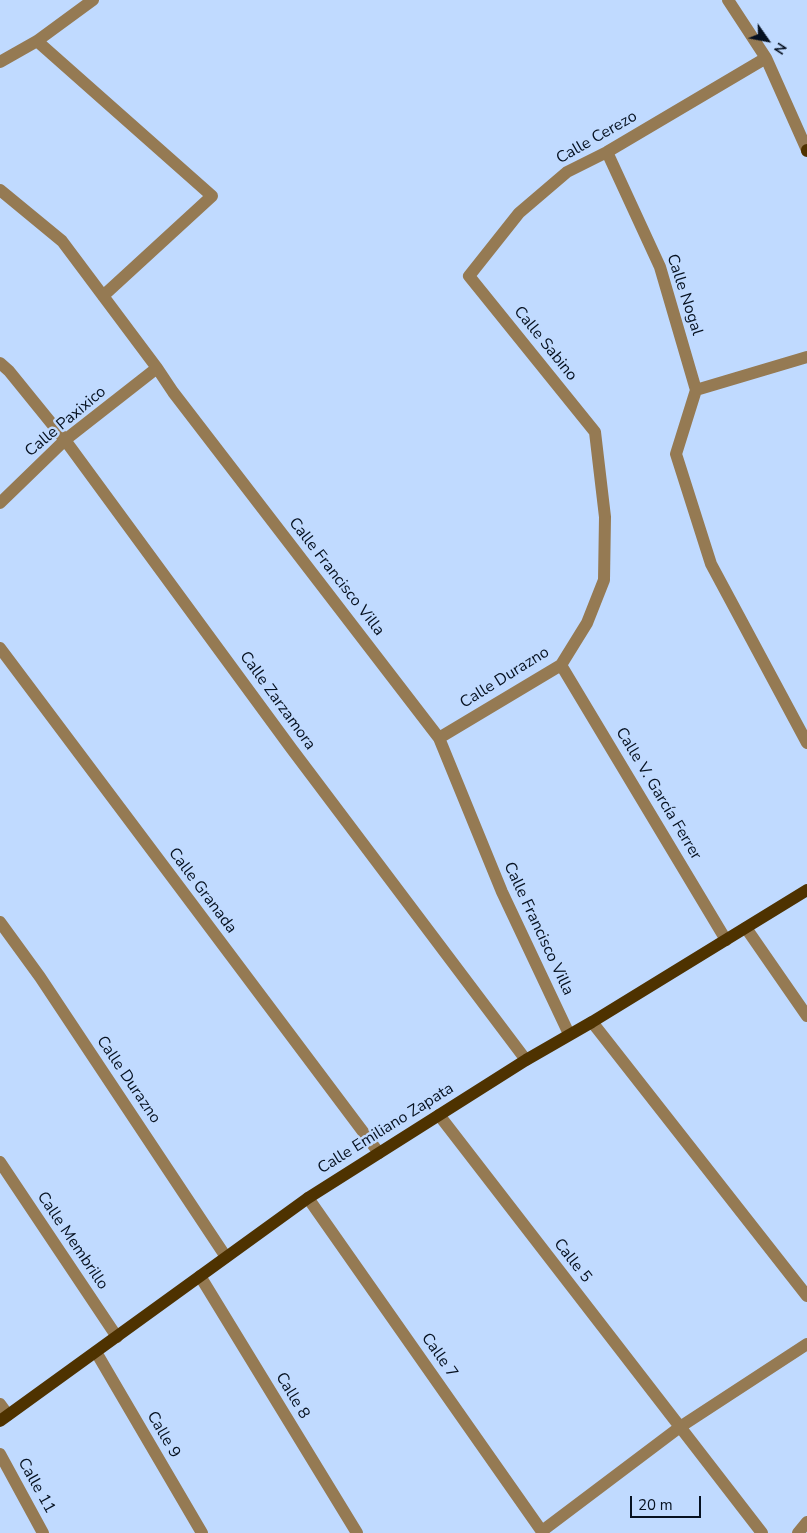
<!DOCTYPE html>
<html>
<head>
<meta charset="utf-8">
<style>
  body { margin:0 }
  #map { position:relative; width:807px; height:1533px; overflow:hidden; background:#c0daff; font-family:"Nunito Sans",sans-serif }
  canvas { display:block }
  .north { position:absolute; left:742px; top:15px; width:50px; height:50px; -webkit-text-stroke:4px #c0daff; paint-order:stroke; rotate:123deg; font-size:14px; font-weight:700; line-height:20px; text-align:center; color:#061120 }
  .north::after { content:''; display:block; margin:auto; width:18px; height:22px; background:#061120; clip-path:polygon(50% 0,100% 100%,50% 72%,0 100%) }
  .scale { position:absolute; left:630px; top:1496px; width:71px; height:22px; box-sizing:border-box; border:2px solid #061120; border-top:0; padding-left:6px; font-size:15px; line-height:18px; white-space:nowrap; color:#061120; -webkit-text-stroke:4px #c0daff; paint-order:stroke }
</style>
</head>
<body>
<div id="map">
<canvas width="807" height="1533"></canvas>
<div class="north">N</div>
<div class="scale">20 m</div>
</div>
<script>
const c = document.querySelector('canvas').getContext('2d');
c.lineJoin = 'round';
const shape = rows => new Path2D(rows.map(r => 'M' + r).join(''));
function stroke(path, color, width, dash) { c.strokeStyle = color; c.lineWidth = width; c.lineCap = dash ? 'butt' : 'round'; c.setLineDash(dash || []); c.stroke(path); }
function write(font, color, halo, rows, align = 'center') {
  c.font = font + ' "Nunito Sans",sans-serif'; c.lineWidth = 5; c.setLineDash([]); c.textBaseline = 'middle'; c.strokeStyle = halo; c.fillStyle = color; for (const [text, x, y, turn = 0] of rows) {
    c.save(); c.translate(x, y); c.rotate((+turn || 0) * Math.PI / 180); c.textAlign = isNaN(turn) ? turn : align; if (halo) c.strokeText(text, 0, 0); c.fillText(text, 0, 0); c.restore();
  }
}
stroke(shape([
  [728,0,766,58,807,150],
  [37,41,212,196,103,296],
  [0,62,37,41,93,0],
  [607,152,660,267,696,390,676,454,711,564,807,743],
  [0,190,62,241,157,368,173,392,439,738,502,892,569,1034],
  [0,363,9,371,65,440,291,748,526,1060],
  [696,390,807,357],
  [0,503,65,440,157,368],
  [0,648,379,1153],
  [561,665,726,940],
  [439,738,561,665,587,623,604,580,605,517,595,432,469,276,519,213,567,172,607,152,766,58],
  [0,922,40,977,226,1257],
  [746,928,807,1016],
  [592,1022,807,1296],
  [439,1115,762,1533],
  [0,1162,117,1337],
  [308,1198,543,1533],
  [200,1276,357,1533],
  [96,1352,202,1533],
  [0,1404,8,1415],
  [0,1454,43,1533],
  [542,1531,680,1427,807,1344],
  [798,1533,807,1522]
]), '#957a53', 12);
stroke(shape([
  [807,150,807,151],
  [0,1421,308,1198,526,1060,592,1022,807,890]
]), '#4e3200', 12);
write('16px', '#061120', '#c0daff', [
  ["Calle Cerezo",597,138,-30],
  ["Calle Nogal",684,295,72],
  ["Calle Sabino",545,344,51],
  ["Calle Paxixico",66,422,-40],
  ["Calle Francisco Villa",336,577,52],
  ["Calle Durazno",505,678,-32],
  ["Calle Zarzamora",277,701,54],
  ["Calle V. García Ferrer",658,794,59],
  ["Calle Granada",202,891,53],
  ["Calle Francisco Villa",538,929,65],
  ["Calle Durazno",128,1080,56],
  ["Calle Emiliano Zapata",386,1129,-32],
  ["Calle Membrillo",72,1241,56],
  ["Calle 5",572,1261,52],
  ["Calle 7",439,1356,55],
  ["Calle 8",292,1396,59],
  ["Calle 9",163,1435,60],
  ["Calle 11",36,1486,61]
]);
</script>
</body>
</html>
